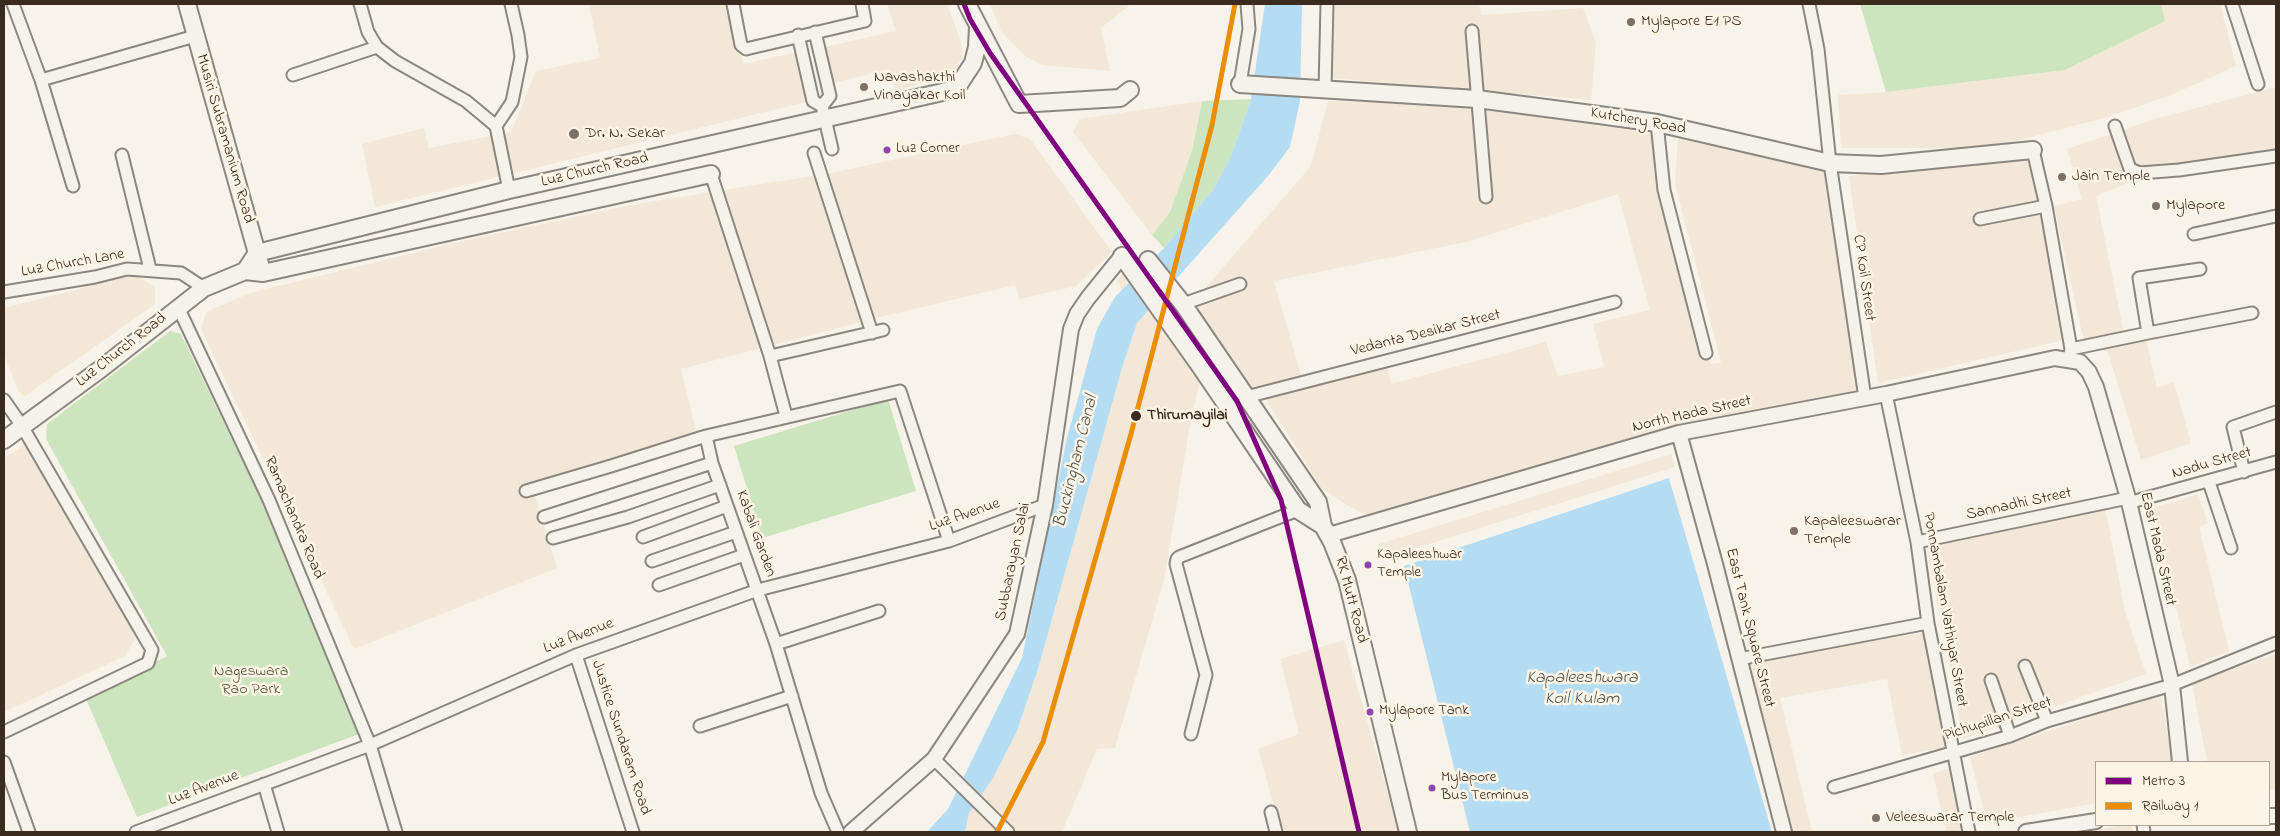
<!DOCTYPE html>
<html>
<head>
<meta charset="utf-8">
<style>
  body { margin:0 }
  #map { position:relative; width:2280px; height:836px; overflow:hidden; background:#f7f3ea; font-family:"Indie Flower",sans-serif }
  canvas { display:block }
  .frame { position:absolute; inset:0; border:5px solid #3b2a1e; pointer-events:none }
  .legend { position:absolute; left:2095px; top:761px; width:175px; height:65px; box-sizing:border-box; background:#fcf5e5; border:1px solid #afa495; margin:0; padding:6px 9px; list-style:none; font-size:15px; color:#3b2a1e }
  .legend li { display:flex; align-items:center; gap:10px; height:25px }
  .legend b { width:25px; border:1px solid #afa495 }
</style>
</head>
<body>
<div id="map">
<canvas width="2280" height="836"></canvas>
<div class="frame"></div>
<ul class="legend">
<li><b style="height:6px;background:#800080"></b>Metro 3</li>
<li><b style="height:6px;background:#eb8e03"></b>Railway 1</li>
</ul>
</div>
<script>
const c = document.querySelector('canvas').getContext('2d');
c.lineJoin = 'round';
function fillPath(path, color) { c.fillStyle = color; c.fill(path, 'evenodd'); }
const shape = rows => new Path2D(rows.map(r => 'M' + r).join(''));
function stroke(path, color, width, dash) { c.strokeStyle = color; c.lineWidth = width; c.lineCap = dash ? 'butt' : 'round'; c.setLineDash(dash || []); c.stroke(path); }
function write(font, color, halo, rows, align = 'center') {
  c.font = font + ' "Indie Flower",sans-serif'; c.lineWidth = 5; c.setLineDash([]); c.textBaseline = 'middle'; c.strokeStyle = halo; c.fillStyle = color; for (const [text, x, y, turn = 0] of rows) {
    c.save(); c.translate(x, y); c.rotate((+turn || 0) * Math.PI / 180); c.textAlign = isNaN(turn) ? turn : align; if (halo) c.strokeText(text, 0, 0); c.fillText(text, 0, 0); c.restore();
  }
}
fillPath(shape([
  [589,4,729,4,743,64,798,52,810,101,375,207,362,144,424,128,429,148,511,132,536,71,600,58],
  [887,4,947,4,960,39,963,56,955,69,939,78,895,91,889,69,834,83,825,47,896,31],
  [990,4,1131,4,1101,28,1110,71,1042,65,1025,56,1001,31],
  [1335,4,1479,4,1481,15,1583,8,1596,43,1591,100,1330,78],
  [2161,4,2220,4,2236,66,2171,95,2105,118,1987,148,1841,148,1838,95,1886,92,2065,70,2165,21],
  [2276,87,2276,158,2235,171,2229,156,2172,174,2168,166,2096,196,2126,343,2146,339,2157,388,2174,382,2191,443,2141,460,2108,352,2086,344,2081,329,2054,206,2082,199,2067,149,2155,119],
  [1202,101,1192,151,1170,212,1152,235,1073,132,1079,119],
  [1328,101,1444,103,1657,134,1667,195,1711,364,1721,363,1675,184,1678,139,1831,171,1864,388,1381,521,1350,507,1322,489,1265,398,1387,366,1391,384,1546,342,1558,376,1604,367,1593,324,1650,310,1618,194,1466,242,1274,281,1301,375,1252,388,1193,302,1311,166],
  [1015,134,1030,139,1112,252,1076,286,1020,299,1015,285,876,318,681,369,698,440,533,490,557,568,354,649,201,329,206,312,250,293,462,241,630,205,831,173],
  [2029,158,2067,333,2060,341,1878,383,1849,176],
  [1128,268,1200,380,1189,431,1164,580,1115,748,1097,749,1062,832,965,832,969,813,993,778,1017,731,1038,669,1122,368,1137,323,1142,317,1116,281],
  [134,275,155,287,155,304,25,396,18,391,4,354,4,308],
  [24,445,34,450,136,637,125,656,4,712,4,458],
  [1671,454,1675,467,1381,559,1379,544],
  [2198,494,2208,523,2199,527,2229,651,2190,667,2153,508],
  [2105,507,2125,611,2146,674,1963,739,1926,543],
  [1928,632,1948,747,1902,755,1887,679,1780,698,1812,832,1792,832,1749,661],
  [1344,640,1399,832,1281,832,1258,749,1299,734,1280,659],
  [2276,654,2276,790,2269,790,2269,762,2207,762,2192,684],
  [2161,694,2172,762,2096,762,2096,803,1987,823,1970,757],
  [1952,767,1966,830,1962,832,1946,832,1933,774],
  [2123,825,2132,825,2133,832,2086,832]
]), '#f3e7d7');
fillPath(shape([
  [1860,4,2161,4,2165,21,2065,70,1886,92],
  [1251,99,1231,156,1213,190,1164,248,1152,235,1170,212,1192,151,1202,101],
  [170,331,181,334,364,713,359,734,137,817,86,699,167,656,46,439,47,424],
  [888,399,916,491,762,538,734,446]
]), '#cde5be');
fillPath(shape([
  [1265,4,1302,4,1300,101,1290,147,1268,176,1137,323,1122,368,1038,669,1017,731,993,778,969,813,965,832,927,832,948,809,1022,658,1067,438,1097,329,1115,297,1164,248,1213,190,1231,156,1251,99],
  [1669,478,1772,832,1470,832,1404,566]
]), '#b4ddf4');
const minor = shape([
  [13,4,41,80,73,186],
  [360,4,368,32,377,47,395,61,466,101,496,126,509,190],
  [733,4,741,45,746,49,865,21,862,4],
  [1809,4,1818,49,1830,163,1865,398],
  [2232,4,2258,84],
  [1472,31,1486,197],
  [815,32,830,96,822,106],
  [798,35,813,101,822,106,832,149],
  [293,75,377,47],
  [41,80,195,36],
  [1240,84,1249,29,1247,4],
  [1325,89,1327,4],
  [1657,123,1664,190,1706,353],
  [496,126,512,102,521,57,518,35,511,4],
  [2115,126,2130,169,2140,173,2179,170,2276,156],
  [2033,150,2046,206,2071,349,2069,360],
  [814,153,872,333],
  [122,155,150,269],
  [711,174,770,356,786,416],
  [1980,219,2046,206],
  [2194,234,2276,216],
  [4,292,95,277,127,269,181,273,204,288],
  [1183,304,1240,284],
  [178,307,269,500,370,745,396,832],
  [2148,333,2252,313],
  [2071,349,2148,333,2139,278,2200,269],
  [770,356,883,330],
  [1886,394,1917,542,1928,623,1969,832],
  [1246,397,1615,302],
  [4,400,22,426,152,650,148,663,4,732],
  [2244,472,2233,427,2276,412],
  [2209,482,2231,548],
  [526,491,611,466,706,436],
  [2128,503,2276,462],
  [544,517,712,463],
  [643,537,727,506],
  [553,538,628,517,720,485],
  [1917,542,2128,498],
  [652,561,736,532],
  [659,585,744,555],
  [776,644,879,611],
  [576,655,633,832],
  [1739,659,1928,623],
  [2025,666,2047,721],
  [1991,680,2010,736],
  [700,726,792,696],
  [1191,734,1206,675,1176,564,1177,559,1179,557,1298,510],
  [934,759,1008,832],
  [4,762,29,832],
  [264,784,278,832],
  [1834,787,2010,736,2047,721,2172,685,2276,643],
  [1271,812,1276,832],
  [2143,825,2144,832],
  [136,832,370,745,576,655,758,590,949,541,1045,505],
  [838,832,821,793,776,644,712,463,706,436,900,391,949,541]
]);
const tertiary = shape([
  [1679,433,1715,564,1784,832],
  [1329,535,1679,433,1886,394,2055,358,2080,362,2089,372,2096,387,2128,498,2172,685,2180,762],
  [2269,816,2276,816],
  [851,832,934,759,1017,634,1045,505,1071,329,1077,314,1088,298,1122,256],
  [2026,832,2096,821]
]);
const secondary = shape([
  [187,4,260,264],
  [967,4,1019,104,1120,98,1130,90],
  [1240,84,1477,99,1599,115,1657,123,1830,163,1881,165,2033,150],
  [1122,256,1200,366,1298,510,1323,526,1332,542,1347,580,1408,832],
  [1148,260,1183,304,1318,502,1323,526],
  [245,271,257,253,509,190,956,89,973,63,977,47,978,26],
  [4,440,102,368,204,288,245,271,263,273,711,174]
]);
stroke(minor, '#8b867f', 15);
stroke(tertiary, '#8b867f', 18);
stroke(secondary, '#8b867f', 20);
stroke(minor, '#f5f2ec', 11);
stroke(tertiary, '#f5f2ec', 14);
stroke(secondary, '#f5f2ec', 16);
stroke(shape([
  [997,832,1043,742,1131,434,1212,125,1235,4]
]), '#eb8e03', 5);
stroke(shape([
  [964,4,970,19,990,53,1237,401,1281,500,1359,832]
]), '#800080', 5);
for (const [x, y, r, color] of [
  [1631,22,5,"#7d7065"],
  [864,87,5,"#7d7065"],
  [574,134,6,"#7d7065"],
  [887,150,4.5,"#8e44ad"],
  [2062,177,5,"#7d7065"],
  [2156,206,5,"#7d7065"],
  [1136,416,6,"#3b2a1e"],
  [1794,531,5,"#7d7065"],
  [1368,565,4.5,"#8e44ad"],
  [1370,712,4.5,"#8e44ad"],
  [1432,788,4.5,"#8e44ad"],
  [1876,818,5,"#7d7065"]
]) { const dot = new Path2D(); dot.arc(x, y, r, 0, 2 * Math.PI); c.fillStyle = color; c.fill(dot); stroke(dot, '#fcf5e5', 2); }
write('15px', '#3b2a1e', '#fcf5e5', [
  ["Luz Corner",896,150],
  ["Kapaleeshwar",1377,556],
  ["Temple",1377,574],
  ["Mylapore Tank",1379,712],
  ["Mylapore",1441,779],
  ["Bus Terminus",1441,797]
], 'left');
write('16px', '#3b2a1e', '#fcf5e5', [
  ["Mylapore E1 PS",1641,22],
  ["Navashakthi",874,78],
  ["Vinayakar Koil",874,96],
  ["Dr. N. Sekar",585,134],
  ["Jain Temple",2072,177],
  ["Mylapore",2166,206],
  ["Kapaleeswarar",1804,522],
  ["Temple",1804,540],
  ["Veleeswarar Temple",1886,818]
], 'left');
write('16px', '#3b2a1e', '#fcf5e5', [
  ["Kutchery Road",1638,122,10],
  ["Musiri Subramanium Road",224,139,74],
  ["Luz Church Road",595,171,-13],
  ["Luz Church Lane",73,264,-10],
  ["CP Koil Street",1863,278,82],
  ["Vedanta Desikar Street",1426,334,-14],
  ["Luz Church Road",122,351,-38],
  ["North Mada Street",1692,415,-13],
  ["Nadu Street",2212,464,-16],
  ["Sannadhi Street",2019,505,-12],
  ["Luz Avenue",965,516,-19],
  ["Ramachandra Road",293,518,67],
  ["Kabali Garden",755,534,70],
  ["East Mada Street",2157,549,77],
  ["Subbarayan Salai",1014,562,-78],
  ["RK Mutt Road",1350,600,75],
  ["Ponnambalam Vathiyar Street",1944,610,80],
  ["East Tank Square Street",1749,628,76],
  ["Luz Avenue",579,637,-21],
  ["Pichupillan Street",1998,720,-18],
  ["Justice Sundaram Road",620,738,72],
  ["Luz Avenue",204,789,-21]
]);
write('bold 16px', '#3b2a1e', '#fcf5e5', [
  ["Thirumayilai",1147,416]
], 'left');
write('16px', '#57563d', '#fcf5e5', [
  ["Nageswara",251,672],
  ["Rao Park",251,690]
]);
write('italic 18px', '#525454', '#fcf5e5', [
  ["Buckingham Canal",1077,462,-76],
  ["Kapaleeshwara",1582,679],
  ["Koil Kulam",1582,700]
]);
</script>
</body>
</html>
